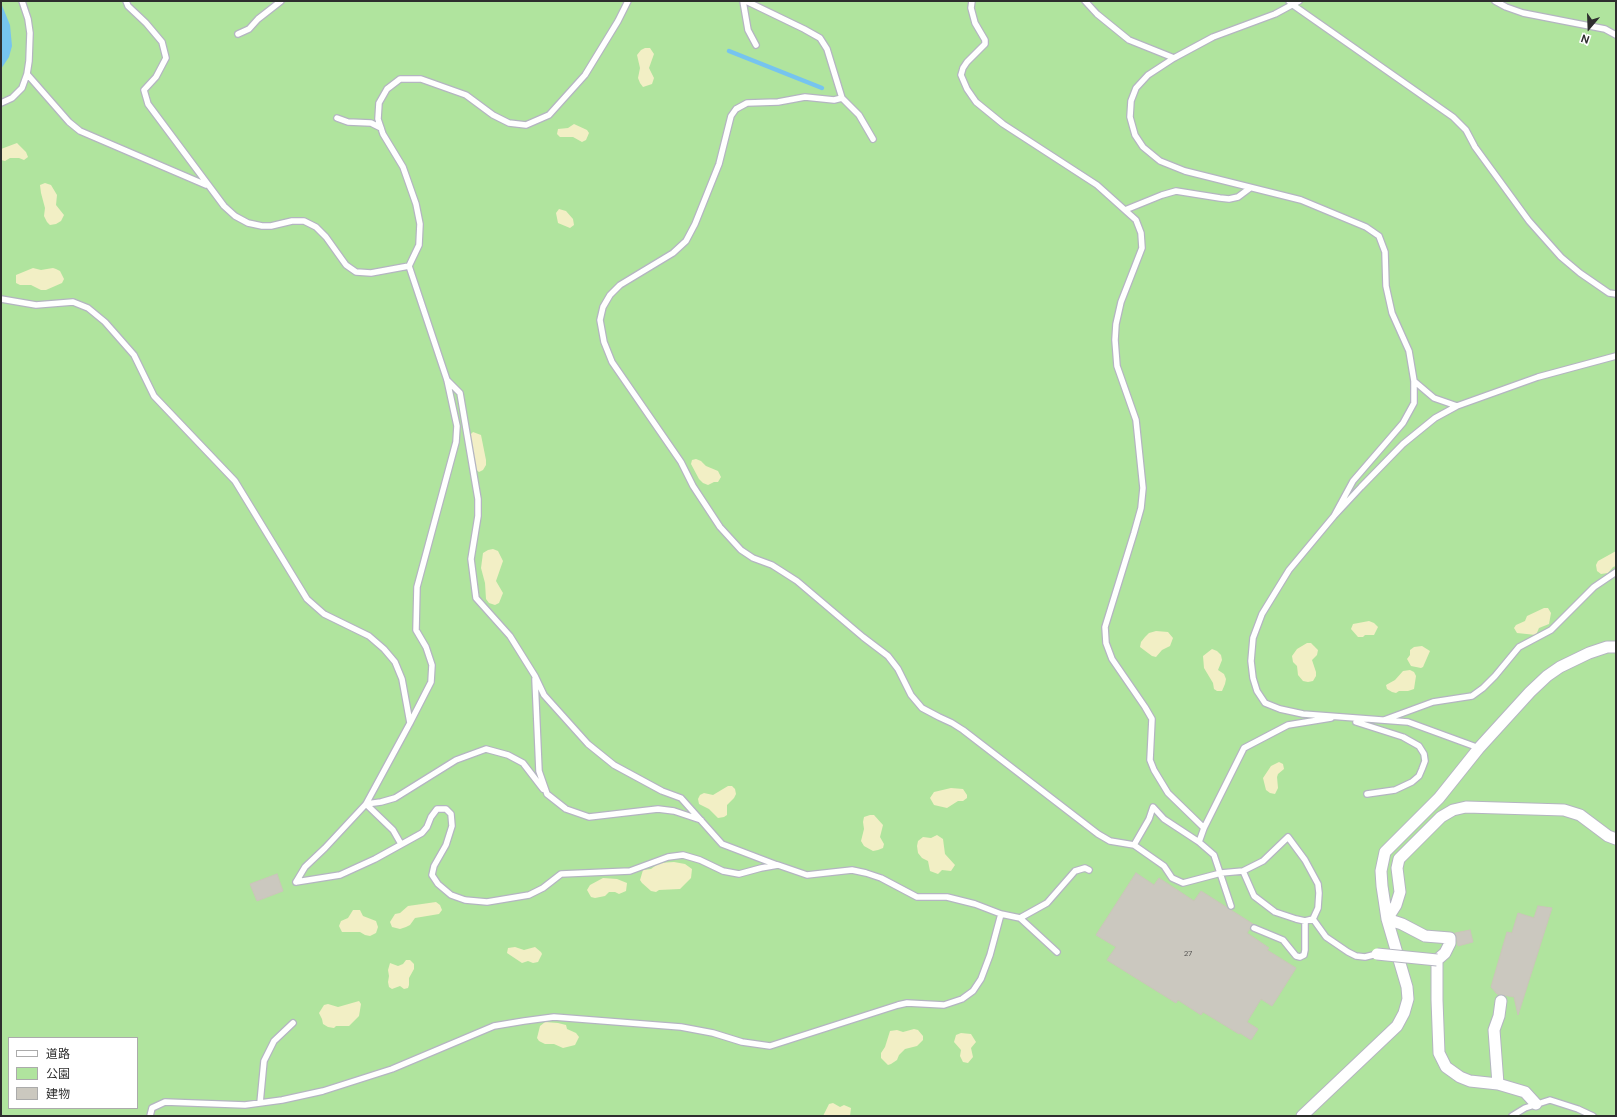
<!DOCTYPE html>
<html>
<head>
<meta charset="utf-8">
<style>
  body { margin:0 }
  #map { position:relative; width:1617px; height:1117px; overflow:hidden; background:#efeae1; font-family:"DM Sans","Noto Sans JP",sans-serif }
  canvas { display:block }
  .frame { position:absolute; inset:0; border:2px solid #2e2e2e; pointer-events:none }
  .legend { position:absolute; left:8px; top:1037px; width:130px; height:72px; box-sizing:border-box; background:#fff; border:1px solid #ababab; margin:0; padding:5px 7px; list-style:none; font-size:12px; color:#2e2e2e }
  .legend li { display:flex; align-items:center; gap:8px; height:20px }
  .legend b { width:20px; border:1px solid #ababab }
  .north { position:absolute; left:1569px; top:8px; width:40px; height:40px; -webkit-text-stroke:3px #fff; paint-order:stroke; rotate:199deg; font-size:11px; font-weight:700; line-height:16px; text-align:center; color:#2e2e2e }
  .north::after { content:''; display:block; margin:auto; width:14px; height:18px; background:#2e2e2e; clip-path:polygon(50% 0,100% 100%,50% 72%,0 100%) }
</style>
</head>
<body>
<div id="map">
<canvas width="1617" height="1117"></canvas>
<div class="frame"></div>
<ul class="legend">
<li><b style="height:5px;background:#fff"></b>道路</li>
<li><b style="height:11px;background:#b0e49e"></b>公園</li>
<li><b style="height:11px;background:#cbc8bf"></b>建物</li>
</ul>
<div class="north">N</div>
</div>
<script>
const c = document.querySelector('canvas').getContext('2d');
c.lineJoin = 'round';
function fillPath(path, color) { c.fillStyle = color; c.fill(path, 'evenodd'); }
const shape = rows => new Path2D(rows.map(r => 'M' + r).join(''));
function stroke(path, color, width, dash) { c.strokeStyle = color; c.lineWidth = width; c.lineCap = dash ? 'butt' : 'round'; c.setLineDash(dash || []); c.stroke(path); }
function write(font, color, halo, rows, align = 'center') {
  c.font = font + ' "DM Sans",sans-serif'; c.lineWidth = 4; c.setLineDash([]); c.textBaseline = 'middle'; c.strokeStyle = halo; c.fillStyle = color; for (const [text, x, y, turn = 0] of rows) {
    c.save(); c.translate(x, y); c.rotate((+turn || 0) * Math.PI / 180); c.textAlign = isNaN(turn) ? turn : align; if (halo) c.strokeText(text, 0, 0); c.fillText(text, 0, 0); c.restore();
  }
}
fillPath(shape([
  [1,1,1616,1,1616,1116,1,1116],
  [9,1038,137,1038,137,1108,9,1108]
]), '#b0e49e');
fillPath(shape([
  [645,48,650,48,654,54,649,68,654,78,652,84,643,87,640,83,638,78,640,68,637,55,641,50],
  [574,124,587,130,589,133,586,140,582,142,573,137,560,137,557,134,558,129,568,128],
  [17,143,26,152,28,157,24,160,19,158,10,158,5,161,1,160,1,149],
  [45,183,51,185,57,195,56,205,64,215,61,221,56,224,50,225,47,222,44,216,45,208,41,193,40,185],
  [559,209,566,211,573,219,574,225,570,228,558,223,556,213],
  [33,268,41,270,53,268,56,269,60,271,64,279,62,283,46,290,41,290,31,285,20,285,16,283,16,275],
  [473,432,481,435,486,460,486,465,483,470,479,472,475,469,469,436],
  [696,459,701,461,706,466,718,471,721,477,718,482,714,482,708,485,703,483,699,479,691,464,692,460],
  [493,549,498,551,503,561,496,581,503,593,499,603,495,605,489,603,486,599,485,583,481,568,483,553,488,550],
  [1616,551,1616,566,1613,567,1608,573,1601,574,1597,571,1596,565,1598,561],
  [1544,608,1548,608,1551,613,1549,624,1539,628,1536,635,1517,633,1514,628,1516,625,1525,621,1527,616],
  [1369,621,1374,623,1378,627,1374,635,1365,635,1363,637,1358,637,1351,629,1353,624],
  [1156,631,1168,632,1173,638,1170,646,1162,650,1156,657,1152,656,1140,647,1141,642,1145,637,1149,633],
  [1307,643,1311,643,1318,650,1317,655,1312,660,1316,672,1316,676,1313,681,1308,682,1303,681,1298,675,1297,666,1293,662,1292,656,1297,649],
  [1422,646,1430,651,1423,667,1421,668,1411,666,1407,659,1410,655,1410,650,1414,647],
  [1212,649,1217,651,1221,655,1222,660,1218,670,1224,674,1226,679,1225,684,1222,691,1217,691,1214,689,1213,683,1204,668,1203,656],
  [1410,670,1414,672,1416,676,1414,689,1408,691,1399,691,1396,693,1392,692,1387,689,1386,685,1395,680,1403,671],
  [1279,762,1283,764,1284,769,1278,774,1277,777,1278,788,1275,794,1270,793,1266,790,1263,778,1271,766],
  [728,786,732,786,735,789,736,794,734,798,727,805,727,815,724,817,718,818,709,809,699,804,698,799,700,795,704,793,713,795],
  [951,788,963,789,967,795,967,798,963,801,958,801,947,808,934,805,930,798,934,792],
  [870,815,874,815,883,825,880,837,884,844,883,848,878,850,873,851,864,846,861,841,864,829,863,822,864,817],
  [937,835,943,839,945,854,955,865,951,871,942,870,938,874,930,871,928,861,922,858,918,853,917,846,918,841,923,837,931,838],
  [674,862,685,864,692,869,691,878,680,889,659,890,656,892,651,891,642,883,640,880,643,870,651,869,659,863],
  [603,878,617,879,627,883,626,891,619,894,615,892,609,892,605,896,595,898,591,897,587,890,590,885],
  [436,902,440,905,442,910,439,914,415,918,410,925,406,927,400,929,392,927,390,922,395,914,400,913,408,906],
  [353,910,360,910,363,916,376,921,378,927,376,933,370,936,365,935,360,932,342,932,339,926,341,921,348,918],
  [515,947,524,950,535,947,541,952,542,954,538,962,533,963,528,961,522,963,507,953,508,948],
  [406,960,410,960,414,964,414,969,409,978,409,985,408,988,404,989,400,986,392,989,389,987,388,982,389,976,388,970,390,963,398,966,403,964],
  [359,1001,361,1004,359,1016,349,1026,336,1026,334,1028,328,1027,323,1024,322,1019,319,1013,324,1005,328,1004,338,1007],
  [545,1022,558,1023,566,1025,567,1029,576,1033,579,1037,575,1045,563,1048,554,1044,545,1044,539,1041,537,1038,540,1026],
  [914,1029,918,1030,923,1036,923,1040,917,1046,905,1049,899,1055,897,1060,891,1064,888,1065,881,1058,881,1053,885,1047,890,1031,897,1030,903,1032],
  [961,1033,971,1034,976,1042,971,1048,973,1057,968,1063,963,1062,960,1056,961,1050,954,1042,956,1035],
  [833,1103,840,1107,844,1105,851,1108,850,1116,823,1116,829,1104]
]), '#f2efc5');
fillPath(shape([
  [1,3,10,25,12,46,9,57,1,69]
]), '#76c4ef');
stroke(shape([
  [729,51,822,88]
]), '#76c4ef', 4.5);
const building = shape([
  [1136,873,1154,885,1159,878,1194,901,1201,891,1253,924,1247,933,1269,948,1267,950,1296,968,1272,1006,1261,999,1247,1022,1258,1029,1251,1040,1240,1033,1239,1034,1203,1012,1201,1015,1178,1000,1176,1003,1107,960,1116,947,1096,935,1136,873],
  [277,874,283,891,257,901,250,884,277,874],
  [1538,906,1552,908,1518,1015,1514,997,1497,994,1491,987,1507,932,1512,933,1518,913,1534,918,1538,906],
  [1470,930,1473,942,1458,946,1455,933,1470,930]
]);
fillPath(building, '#cbc8bf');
stroke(building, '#cbc6ba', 1);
const service = shape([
  [126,1,128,6,146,23,162,42,166,58,156,77,144,90,148,104,224,206,235,216,248,223,262,226,271,226,292,221,304,221,316,227,326,237,346,265,356,272,371,273,409,266],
  [743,1,748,30,756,45],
  [746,1,804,29,820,38,827,49,842,98,834,100,805,97,778,102,747,103,736,109,731,116,719,164,695,224,686,241,673,253,620,285,610,295,603,307,600,320,604,342,612,362,681,462,693,486,720,527,741,550,753,558,772,565,797,581,863,637,888,656,898,669,911,695,922,708,939,717,952,723,963,730,1098,834,1110,841,1134,845,1164,866,1172,878,1183,883,1221,873,1243,871,1263,861,1288,837,1305,860,1318,884,1319,893,1318,908,1313,919,1305,921,1296,919,1275,912,1254,896,1243,871],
  [972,1,971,8,975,23,985,40,985,44,967,62,963,68,961,75,967,89,976,102,1003,124,1097,185,1136,220,1141,233,1142,248,1121,302,1116,324,1115,340,1117,366,1136,420,1143,488,1141,508,1134,533,1105,627,1106,643,1112,659,1145,707,1152,719,1150,760,1154,770,1168,793,1204,828],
  [1085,1,1097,14,1129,40,1174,58],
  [1289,1,1293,5,1453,117,1466,130,1475,147,1529,221,1561,257,1580,273,1609,293,1616,294],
  [1299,1,1275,14,1213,37,1174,58,1148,75,1136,88,1131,101,1130,117,1135,135,1143,147,1160,161,1185,171,1301,200,1366,227,1379,236,1385,252,1386,286,1392,313,1409,351,1414,381,1414,403,1403,423,1353,481,1334,516],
  [1495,1,1506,7,1523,13,1605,29,1616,35],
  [238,34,249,29,258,19,281,1],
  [27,74,69,122,80,131,206,185],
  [842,98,859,115,873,139],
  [1,103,12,98,22,88,27,74,29,61,30,33,28,19,22,1],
  [337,118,348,122,371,123,381,128],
  [1125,210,1162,195,1176,191,1220,198,1229,199,1238,197,1250,188],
  [1,299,36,305,73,302,88,308,105,322,134,355,154,396,235,481,307,599,324,614,369,636,384,649,395,662,402,679,410,723],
  [447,380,460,393,478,499,478,516,471,559,476,598,510,636,535,676,544,695,588,744,614,765,662,791,681,798,722,844,777,865],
  [1414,381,1434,398,1457,406],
  [535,679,539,771,547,794,566,809,589,817,658,809,674,811,701,820],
  [1384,720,1433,702,1472,696,1483,688,1495,676,1519,647,1551,630,1594,587,1616,572],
  [1356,722,1403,737,1419,746,1424,754,1425,761,1422,769,1419,776,1412,782,1395,790,1367,794],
  [1479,748,1408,722,1303,714,1280,709,1265,703,1257,691,1253,678,1251,661,1253,638,1262,614,1289,570,1334,516,1361,487,1403,444,1435,418,1457,406,1538,377,1616,356],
  [366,804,381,802,395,798,456,760,486,749,508,755,523,763,543,789],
  [366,804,393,830,401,844],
  [1199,842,1204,828,1244,748,1288,725,1331,718],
  [1134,845,1149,819,1153,807,1164,819,1199,842,1214,855,1231,906],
  [296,882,305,867,325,848,366,804,410,723,431,682,432,665,426,647,416,630,417,587,456,442,457,426,447,380,409,266,419,245,420,224,416,204,403,167,383,134,378,119,379,103,387,89,400,79,421,79,466,95,493,115,509,123,526,125,549,115,585,75,618,21,628,1],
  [296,882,340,875,375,859,422,833,427,827,431,817,437,809,446,809,451,814,452,826,446,845,434,866,432,875,438,884,451,895,465,900,487,902,529,895,543,888,561,874,630,871,668,857,683,855,700,860,723,871,739,874,761,868,778,865,807,875,852,870,866,873,881,878,917,897,947,897,975,904,1001,914,1020,918,1057,952],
  [1020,918,1047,903,1075,871,1085,868,1089,870],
  [1313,919,1326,937,1348,952,1356,956,1365,957,1377,954],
  [1254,928,1283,940,1296,956,1300,957,1304,955,1305,950,1305,921],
  [260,1103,264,1061,274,1041,293,1023],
  [150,1116,152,1108,165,1102,245,1105,282,1100,323,1091,392,1069,494,1026,524,1021,554,1017,681,1027,713,1033,742,1042,770,1046,898,1005,907,1003,944,1005,962,999,973,991,981,979,990,955,1001,914],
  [1512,1116,1525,1108,1550,1100,1578,1109,1593,1116]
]);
const minor = shape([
  [1498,1084,1494,1030,1499,1016,1501,1001],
  [1536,1104,1525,1092,1498,1084,1470,1081,1460,1077,1446,1067,1439,1053,1437,1000,1437,960,1445,953,1450,943,1450,938,1425,936,1402,924,1387,919,1396,905,1400,892,1397,868,1399,859,1441,817,1453,810,1466,807,1564,810,1580,815,1608,836,1616,839],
  [1302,1116,1397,1026,1404,1013,1408,999,1407,987,1387,919,1382,886,1381,871,1385,852,1439,798,1479,748,1530,692,1547,676,1560,667,1589,653,1607,647,1616,647]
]);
stroke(service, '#b4b5c1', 8);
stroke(minor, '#b4b5c1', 13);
stroke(service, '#fff', 5.5);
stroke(minor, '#fff', 11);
const minorBridge = shape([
  [1377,954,1437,960]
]);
stroke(minorBridge, '#b4b5c1', 13, []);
stroke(minorBridge, '#fff', 11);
write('8px', '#555452', null, [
  ["27",1188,954]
]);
</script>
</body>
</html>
